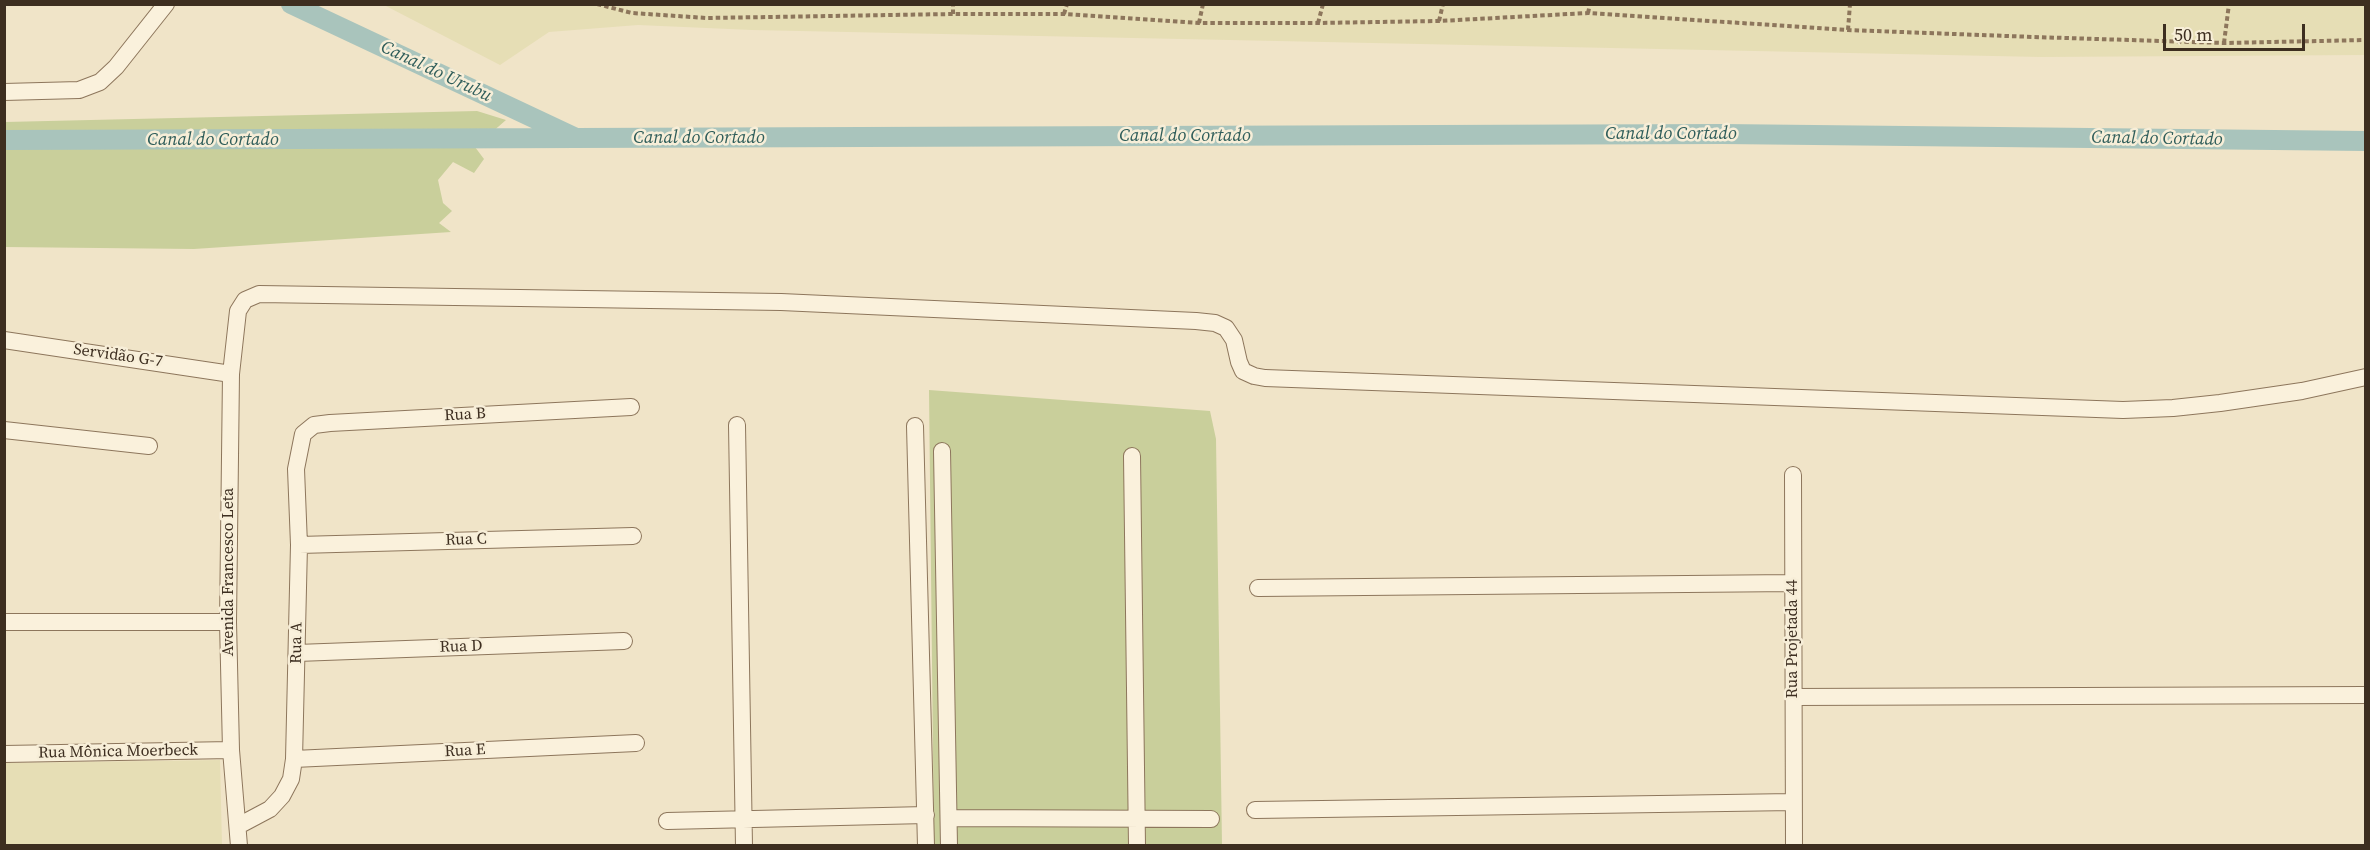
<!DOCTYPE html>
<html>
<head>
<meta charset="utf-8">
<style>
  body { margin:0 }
  #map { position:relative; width:2370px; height:850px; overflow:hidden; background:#f0e4c8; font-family:"Source Serif 4",serif }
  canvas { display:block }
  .frame { position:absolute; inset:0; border:6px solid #3d2e20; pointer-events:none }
  .scale { position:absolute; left:2163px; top:24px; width:142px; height:27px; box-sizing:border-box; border:3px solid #3d2e20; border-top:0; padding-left:8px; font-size:18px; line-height:21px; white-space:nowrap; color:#3d2e20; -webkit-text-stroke:4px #f7eed8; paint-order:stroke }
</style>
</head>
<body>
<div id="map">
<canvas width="2370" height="850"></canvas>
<div class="frame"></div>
<div class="scale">50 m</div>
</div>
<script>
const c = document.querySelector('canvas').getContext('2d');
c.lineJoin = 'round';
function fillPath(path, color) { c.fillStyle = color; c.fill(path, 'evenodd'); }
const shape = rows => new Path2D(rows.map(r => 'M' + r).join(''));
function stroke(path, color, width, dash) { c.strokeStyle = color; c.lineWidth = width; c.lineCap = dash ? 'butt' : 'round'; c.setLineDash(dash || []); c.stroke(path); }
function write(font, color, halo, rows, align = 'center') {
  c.font = font + ' "Source Serif 4",serif'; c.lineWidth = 5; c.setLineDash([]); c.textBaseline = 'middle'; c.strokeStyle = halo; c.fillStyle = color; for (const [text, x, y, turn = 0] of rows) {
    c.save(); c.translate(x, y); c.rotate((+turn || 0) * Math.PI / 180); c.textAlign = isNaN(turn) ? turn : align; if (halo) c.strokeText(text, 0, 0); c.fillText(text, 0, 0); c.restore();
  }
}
fillPath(shape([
  [2365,4,2365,55,2041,57,752,30,638,25,549,32,500,65,384,5],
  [220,760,222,845,5,845,5,763]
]), '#e6deb5');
fillPath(shape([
  [477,111,506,120,475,147,484,159,474,173,453,162,438,180,443,203,452,211,439,223,451,232,194,249,5,247,5,122],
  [929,390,1210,411,1216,439,1222,845,934,845]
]), '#c9cf9b');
stroke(shape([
  [291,4,574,137],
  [4,140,1722,134,2366,141]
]), '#a9c4bc', 20);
const minor = shape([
  [4,92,79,90,100,82,116,67,166,4],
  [4,340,231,374],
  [737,425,744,846],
  [915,426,926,846],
  [4,430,149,446],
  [942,451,949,846],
  [1132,456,1137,846],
  [1793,475,1794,846],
  [299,545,633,536],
  [1258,588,1793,583],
  [4,622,228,622],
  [297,653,624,641],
  [1793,697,2366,695],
  [4,754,231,750],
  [294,759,636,743],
  [1255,810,1793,802],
  [949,818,1211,819],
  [667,821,926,815],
  [238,826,270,809,282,796,291,779,294,759,299,545,296,469,303,434,314,425,330,423,631,407],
  [239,846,231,750,228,622,231,374,238,311,245,300,259,294,781,302,1196,321,1215,323,1226,328,1234,340,1239,362,1243,371,1254,376,1265,378,2123,410,2173,408,2220,403,2302,391,2366,377]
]);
stroke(minor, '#8d765c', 18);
stroke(shape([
  [597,4,632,13,707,18,953,14,1064,14,1199,23,1318,23,1439,21,1588,13,1848,30,2034,37,2224,43,2366,40],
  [1588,13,1590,4],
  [953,14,953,4],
  [1064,14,1067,4],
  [1439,21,1443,4],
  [1199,23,1203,4],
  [1318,23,1323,4],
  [1848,30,1850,4],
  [2224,43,2229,4]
]), '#8d765c', 4, [4.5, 3]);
stroke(minor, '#faf1dc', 16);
write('16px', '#3d2e20', '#f7eed8', [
  ["Servidão G-7",118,356,8],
  ["Rua B",465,415,-3],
  ["Rua C",466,540,-2],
  ["Avenida Francesco Leta",229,572,-90],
  ["Rua Projetada 44",1793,639,-90],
  ["Rua A",297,643,-89],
  ["Rua D",461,647,-2],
  ["Rua E",465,751,-3],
  ["Rua Mônica Moerbeck",118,752,-1]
]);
write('italic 18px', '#2f5d5a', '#f7eed8', [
  ["Canal do Urubu",436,72,25],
  ["Canal do Cortado",1671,134],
  ["Canal do Cortado",1185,136],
  ["Canal do Cortado",699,138],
  ["Canal do Cortado",2157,139,1],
  ["Canal do Cortado",213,140]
]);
</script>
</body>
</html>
